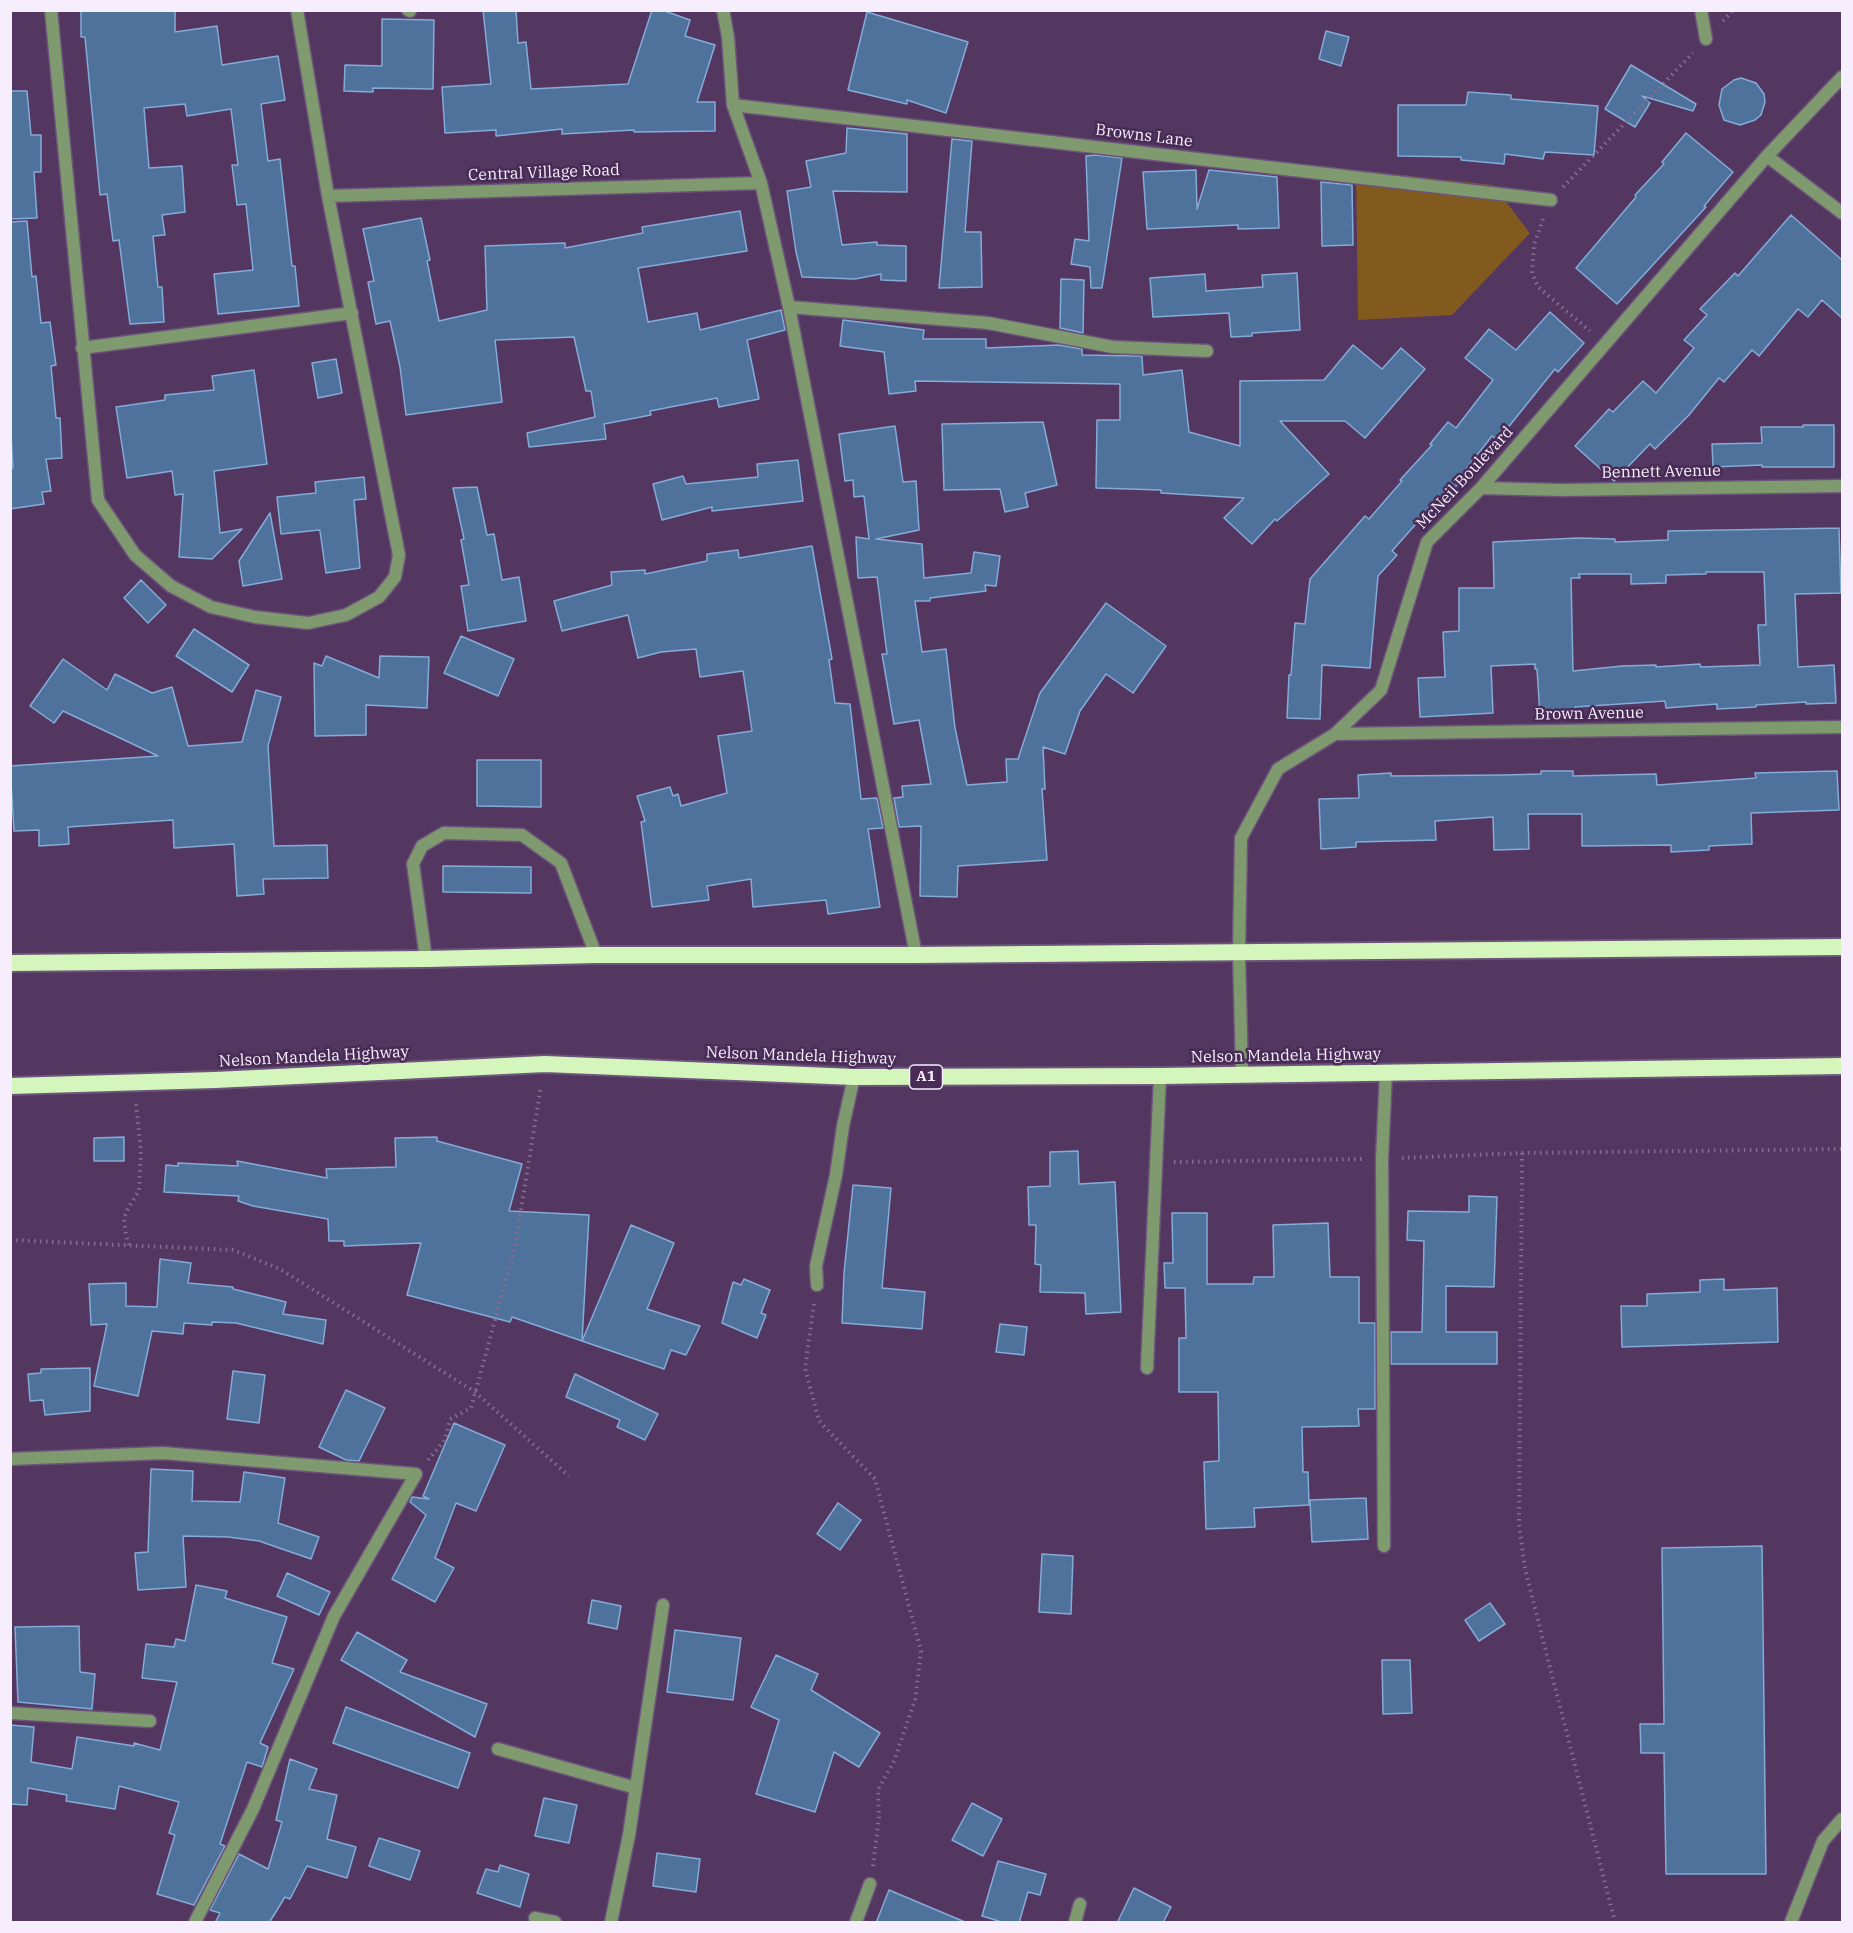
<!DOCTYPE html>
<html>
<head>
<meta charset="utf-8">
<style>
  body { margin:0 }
  #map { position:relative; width:1853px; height:1933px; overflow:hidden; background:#533761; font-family:"IBM Plex Serif",serif }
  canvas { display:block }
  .frame { position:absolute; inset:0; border:12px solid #f7eefd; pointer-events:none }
</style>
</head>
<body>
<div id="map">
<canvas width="1853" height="1933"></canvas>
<div class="frame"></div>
</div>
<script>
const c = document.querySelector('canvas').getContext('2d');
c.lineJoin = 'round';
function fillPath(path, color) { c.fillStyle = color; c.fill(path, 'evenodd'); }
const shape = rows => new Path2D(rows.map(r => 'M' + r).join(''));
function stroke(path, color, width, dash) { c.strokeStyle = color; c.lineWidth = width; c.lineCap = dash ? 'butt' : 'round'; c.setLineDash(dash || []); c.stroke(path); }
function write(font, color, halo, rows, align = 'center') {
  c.font = font + ' "IBM Plex Serif",serif'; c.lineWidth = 5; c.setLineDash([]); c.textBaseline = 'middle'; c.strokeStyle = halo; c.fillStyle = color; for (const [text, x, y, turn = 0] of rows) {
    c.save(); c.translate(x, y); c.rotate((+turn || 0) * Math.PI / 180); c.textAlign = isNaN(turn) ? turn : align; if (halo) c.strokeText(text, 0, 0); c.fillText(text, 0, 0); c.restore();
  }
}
fillPath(shape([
  [1356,170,1493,185,1530,233,1452,315,1358,320]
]), '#825a1e');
const building = shape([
  [81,10,175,10,175,32,217,26,222,65,278,56,285,100,261,104,268,161,280,159,292,266,295,266,299,306,218,314,214,274,253,270,246,204,237,205,232,165,238,165,231,109,187,116,185,104,144,108,149,168,182,166,185,212,162,215,165,235,153,236,158,287,162,287,164,322,130,324,119,240,113,241,107,194,100,195,85,37,81,37,81,10],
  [483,10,516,10,518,43,526,42,531,89,628,84,652,10,662,10,690,20,685,36,715,45,697,102,715,102,715,131,634,132,634,130,562,134,562,129,496,136,496,130,445,133,442,87,491,84,483,10],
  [867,12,968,42,946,113,907,100,907,104,848,90,867,12],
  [382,19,434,20,433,89,373,88,373,92,344,91,345,65,382,66,382,19],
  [1326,31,1349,37,1341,66,1319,59,1326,31],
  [1631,65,1696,104,1693,111,1642,96,1650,103,1635,127,1605,109,1631,65],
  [1741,78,1756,83,1764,94,1765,102,1761,115,1755,120,1740,125,1724,120,1719,105,1722,89,1734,80,1741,78],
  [10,91,27,91,31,135,41,135,41,172,34,172,37,218,10,219,10,91],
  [1468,92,1511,95,1511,99,1598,106,1594,155,1545,152,1543,159,1505,154,1504,164,1461,160,1461,157,1398,156,1398,105,1466,105,1468,92],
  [847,128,907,134,907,192,833,191,842,245,877,242,877,245,906,246,906,281,881,280,881,274,855,279,802,277,796,252,787,191,811,187,806,161,846,153,847,128],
  [1686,133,1733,172,1704,206,1706,207,1617,304,1576,268,1636,197,1635,195,1664,164,1662,162,1686,133],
  [952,139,972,141,965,232,981,232,982,287,939,288,952,139],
  [1095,155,1122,158,1102,288,1091,288,1090,267,1071,264,1075,239,1089,241,1086,156,1095,155],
  [1196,170,1197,209,1209,170,1277,177,1279,228,1238,229,1238,225,1147,229,1143,172,1196,170],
  [1321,182,1352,185,1353,245,1322,246,1321,182],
  [740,211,747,251,638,268,648,322,697,313,700,330,781,310,785,330,747,340,759,399,719,407,717,398,650,411,651,415,604,424,606,439,529,447,527,433,595,417,591,391,586,391,574,337,495,340,502,402,406,415,400,367,390,321,376,324,368,282,374,281,363,229,421,218,430,260,427,261,439,321,487,310,485,246,565,243,565,248,643,233,642,227,740,211],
  [1791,215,1842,260,1842,318,1822,300,1808,317,1798,309,1759,356,1752,350,1724,382,1719,378,1689,415,1655,449,1650,444,1614,481,1575,446,1609,409,1613,412,1643,381,1656,393,1694,348,1684,340,1707,315,1700,309,1735,273,1738,276,1791,215],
  [27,221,32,277,36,276,41,323,50,322,56,365,51,366,56,418,60,418,62,458,46,459,51,491,42,492,44,504,10,509,10,468,13,468,10,418,10,222,27,221],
  [1297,273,1300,330,1252,333,1252,336,1231,337,1229,313,1153,317,1150,278,1205,274,1206,291,1263,287,1262,275,1297,273],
  [1061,279,1084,280,1083,333,1060,328,1061,279],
  [1550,312,1584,343,1558,372,1555,369,1498,440,1492,436,1456,482,1458,484,1434,510,1431,507,1392,551,1397,555,1378,576,1370,668,1322,665,1320,719,1287,718,1289,675,1291,675,1295,623,1305,624,1310,579,1365,516,1369,519,1402,481,1400,480,1432,445,1430,444,1448,422,1456,428,1493,380,1465,358,1489,329,1516,350,1550,312],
  [843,320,924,330,923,339,986,339,986,348,1059,345,1082,349,1082,355,1142,356,1143,375,1182,370,1189,432,1240,446,1240,381,1324,380,1353,345,1382,369,1401,348,1425,369,1365,438,1345,421,1280,421,1329,474,1277,521,1275,519,1252,544,1224,518,1244,498,1161,493,1161,490,1096,488,1097,420,1120,420,1120,384,915,381,916,391,889,394,884,352,840,346,843,320],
  [336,359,342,393,318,398,312,363,336,359],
  [254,370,267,464,214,471,220,533,242,529,212,559,179,557,183,494,175,495,172,471,127,478,116,407,165,400,165,395,214,390,212,376,254,370],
  [1043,422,1057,485,1025,493,1028,507,1005,512,1000,489,944,490,942,424,1043,422],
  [1803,425,1834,425,1834,467,1762,467,1762,465,1713,467,1712,444,1762,443,1761,427,1803,427,1803,425],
  [895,426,903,482,916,481,919,530,876,539,922,544,924,578,971,573,974,552,1000,556,996,586,985,585,986,591,930,598,930,601,915,601,922,652,946,649,955,728,967,785,1007,782,1006,759,1018,759,1040,693,1106,603,1166,646,1133,693,1106,674,1080,711,1065,754,1043,747,1045,789,1042,789,1047,860,958,866,957,897,920,896,921,826,899,827,894,798,903,797,902,786,931,784,919,720,894,724,882,654,887,654,877,577,858,578,856,537,869,539,864,496,854,497,853,480,845,481,839,434,895,426],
  [798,460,803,501,712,511,712,507,662,520,653,484,683,476,686,484,758,477,757,464,798,460],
  [364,477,366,499,354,500,360,568,326,573,320,531,319,530,281,534,277,497,316,493,315,482,364,477],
  [477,487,487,535,494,534,502,580,519,577,526,621,468,631,461,586,469,585,461,540,464,539,453,488,477,487],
  [270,513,282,579,243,586,239,561,270,513],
  [1839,528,1841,593,1795,594,1798,667,1834,665,1836,703,1806,704,1806,702,1756,705,1756,707,1717,709,1717,704,1666,708,1665,701,1575,707,1576,713,1540,715,1537,669,1535,669,1535,664,1491,666,1493,713,1420,717,1418,678,1445,677,1443,632,1459,631,1459,588,1494,588,1493,542,1578,538,1615,539,1615,542,1668,540,1668,531,1839,528],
  [1706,572,1764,572,1766,625,1758,625,1760,665,1701,667,1700,664,1656,667,1656,665,1622,666,1573,671,1571,578,1580,578,1579,574,1631,574,1631,584,1666,583,1666,575,1706,574,1706,572],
  [812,546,832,659,829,660,835,703,850,704,861,799,877,798,883,828,868,829,880,907,828,914,826,900,753,907,751,879,707,886,709,900,652,907,641,822,645,821,637,796,670,787,673,796,678,794,681,806,727,793,718,736,752,731,743,671,700,677,696,649,661,652,638,658,628,615,562,631,554,601,612,585,611,572,645,570,645,574,707,561,707,554,738,550,739,558,812,546],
  [141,580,166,605,148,623,124,598,141,580],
  [194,629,249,665,232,692,176,656,194,629],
  [461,636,514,659,498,696,444,673,461,636],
  [326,656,379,678,380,656,429,657,427,708,366,705,366,735,315,736,314,663,322,666,326,656],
  [63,659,107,690,115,674,152,693,172,687,188,746,242,742,256,690,281,697,268,746,274,846,327,845,328,878,263,879,264,894,237,896,234,844,174,848,173,820,68,827,69,844,39,846,39,830,14,831,10,766,158,756,63,711,54,723,30,706,63,659],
  [477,760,541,760,541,807,477,806,477,760],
  [1541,771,1573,771,1573,776,1656,774,1657,785,1756,778,1755,773,1837,771,1839,810,1751,813,1752,844,1709,846,1709,850,1671,852,1671,845,1582,846,1582,814,1528,814,1529,849,1494,850,1493,817,1435,821,1436,840,1356,842,1356,847,1321,849,1319,799,1359,798,1358,775,1391,773,1391,776,1504,775,1541,774,1541,771],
  [443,866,531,867,531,893,443,892,443,866],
  [124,1137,124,1161,94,1161,94,1138,124,1137],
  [437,1137,437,1141,522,1164,509,1211,589,1215,582,1341,512,1317,510,1322,407,1295,421,1243,344,1246,344,1241,329,1241,328,1219,253,1206,238,1201,239,1196,164,1192,166,1165,178,1166,178,1163,238,1166,237,1161,327,1178,326,1169,396,1167,395,1138,437,1137],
  [1078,1151,1079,1184,1115,1182,1121,1312,1086,1314,1085,1293,1040,1292,1041,1265,1035,1264,1036,1225,1029,1225,1028,1187,1050,1186,1050,1152,1078,1151],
  [853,1185,891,1188,882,1288,925,1292,922,1329,842,1323,844,1273,853,1185],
  [1469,1196,1497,1197,1494,1287,1446,1286,1446,1332,1497,1332,1497,1364,1391,1364,1391,1332,1422,1332,1424,1241,1407,1240,1408,1211,1469,1212,1469,1196],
  [1172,1213,1207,1213,1207,1284,1253,1284,1254,1277,1274,1277,1273,1225,1328,1223,1330,1277,1359,1277,1359,1323,1375,1323,1375,1409,1358,1409,1359,1426,1302,1427,1303,1472,1308,1472,1309,1505,1254,1508,1255,1527,1206,1529,1204,1462,1219,1461,1218,1392,1179,1392,1179,1338,1186,1338,1185,1288,1165,1288,1164,1263,1173,1263,1172,1213],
  [631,1225,674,1243,647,1309,700,1326,686,1355,671,1350,664,1369,582,1341,631,1225],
  [160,1259,191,1263,188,1283,233,1287,233,1289,286,1302,283,1314,326,1320,323,1344,236,1323,212,1322,212,1325,184,1323,183,1334,152,1331,138,1396,94,1386,107,1324,91,1325,89,1284,126,1283,126,1306,157,1307,160,1259],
  [744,1279,770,1290,761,1313,766,1315,757,1338,722,1323,733,1282,741,1285,744,1279],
  [1724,1279,1724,1290,1777,1288,1778,1342,1622,1347,1621,1306,1647,1306,1647,1294,1700,1292,1700,1280,1724,1279],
  [1000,1324,1027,1327,1024,1355,996,1352,1000,1324],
  [90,1368,90,1411,45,1415,43,1400,30,1401,28,1374,41,1373,41,1369,90,1368],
  [233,1371,265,1375,259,1423,227,1419,233,1371],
  [575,1374,658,1414,645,1440,617,1427,620,1420,566,1397,575,1374],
  [346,1390,385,1408,359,1461,346,1460,319,1447,346,1390],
  [454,1423,505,1445,476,1511,456,1503,435,1558,454,1568,435,1602,392,1579,426,1515,410,1502,412,1497,429,1499,423,1496,454,1423],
  [151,1469,193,1471,192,1501,240,1502,244,1472,285,1478,278,1523,319,1537,311,1559,259,1541,228,1537,183,1536,186,1587,138,1590,135,1553,148,1552,151,1469],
  [1366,1498,1368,1539,1312,1542,1310,1500,1366,1498],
  [838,1503,861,1520,840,1550,817,1534,838,1503],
  [1762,1546,1766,1874,1666,1874,1664,1753,1641,1753,1640,1724,1664,1724,1662,1548,1762,1546],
  [1042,1554,1073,1556,1071,1614,1039,1612,1042,1554],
  [287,1573,330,1592,319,1615,277,1596,287,1573],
  [196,1585,227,1591,225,1598,287,1617,272,1663,294,1669,260,1743,268,1747,262,1767,247,1762,220,1844,225,1846,194,1905,157,1894,175,1835,169,1833,179,1802,119,1786,115,1809,66,1801,67,1795,28,1788,27,1805,10,1804,10,1725,34,1727,31,1762,72,1769,77,1737,134,1746,134,1743,160,1750,177,1682,142,1678,146,1644,174,1647,176,1639,185,1641,196,1585],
  [592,1600,621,1606,617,1629,588,1623,592,1600],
  [1490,1603,1505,1624,1479,1641,1465,1620,1490,1603],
  [79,1626,80,1672,95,1674,92,1709,18,1702,15,1627,79,1626],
  [675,1630,741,1638,733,1700,667,1692,675,1630],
  [357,1632,407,1660,400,1672,487,1704,475,1737,341,1660,357,1632],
  [776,1655,818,1674,811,1690,880,1733,859,1767,834,1752,815,1812,756,1794,779,1720,751,1707,776,1655],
  [1382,1660,1410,1660,1412,1713,1383,1714,1382,1660],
  [346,1707,470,1753,458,1788,333,1743,346,1707],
  [290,1759,317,1769,309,1789,337,1795,327,1839,356,1847,347,1878,307,1866,290,1899,285,1897,269,1923,215,1923,220,1913,210,1910,239,1854,268,1869,282,1822,276,1820,290,1759],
  [544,1798,577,1805,569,1843,535,1836,544,1798],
  [972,1803,1002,1819,983,1856,952,1840,972,1803],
  [379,1838,420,1851,410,1880,369,1866,379,1838],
  [657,1853,700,1859,696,1892,653,1886,657,1853],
  [998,1861,1046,1874,1040,1895,1028,1892,1019,1923,1005,1923,982,1916,998,1861],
  [500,1865,529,1874,520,1907,477,1893,486,1869,498,1872,500,1865],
  [1134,1888,1171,1907,1163,1923,1117,1923,1134,1888],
  [889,1890,965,1922,965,1923,876,1923,889,1890]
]);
fillPath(building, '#4f729c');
stroke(building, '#85abd8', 1.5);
const service = shape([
  [426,959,413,864,422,846,444,833,522,835,561,863,596,955],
  [1147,1368,1160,1076],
  [1384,1546,1382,1159,1386,1072],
  [1791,1922,1823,1841,1842,1819]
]);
const minor = shape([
  [51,10,98,500,135,555,171,586,211,607,255,617,308,623,346,615,379,597,395,577,399,555,328,196,297,10],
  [408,10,410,11],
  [723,10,728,37,733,105,761,183,789,307,916,955],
  [1701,10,1706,39],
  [733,105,1551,200],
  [1767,156,1842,213],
  [328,196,761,183],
  [789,307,988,323,1113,347,1207,351],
  [82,348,352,313],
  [1481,488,1561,490,1842,486],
  [1335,734,1842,727],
  [1242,1075,1239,952,1241,838,1278,769,1335,734,1381,690,1427,542,1481,488,1767,156,1842,77],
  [817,1285,816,1266,836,1175,843,1126,854,1077],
  [10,1459,163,1453,416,1474,334,1616,253,1809,195,1922],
  [10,1713,150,1721],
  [498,1749,636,1788],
  [535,1918,555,1922],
  [611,1922,629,1835,663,1605],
  [856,1922,870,1884],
  [1075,1922,1080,1904]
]);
const trunk = shape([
  [10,963,426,959,596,955,916,955,1842,947],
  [10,1086,215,1080,545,1064,854,1077,1160,1076,1842,1066]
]);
stroke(service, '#6d547a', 15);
stroke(minor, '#6d547a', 15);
stroke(trunk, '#6d547a', 20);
stroke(shape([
  [1723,21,1733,10],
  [1563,187,1693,53],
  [1543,219,1534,245,1532,273,1538,287,1590,331],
  [1522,1153,1519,1524,1525,1569,1615,1922],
  [1402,1158,1522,1153,1842,1149],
  [1174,1162,1362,1159],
  [10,1240,233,1250,280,1269,475,1392,569,1476],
  [129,1245,126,1235,124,1218,128,1208,139,1191,141,1151,136,1104],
  [814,1304,805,1368,819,1421,875,1479,921,1651,915,1700,894,1761,878,1790,879,1817,873,1866],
  [428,1460,445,1440,450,1419,471,1408,515,1247,541,1086]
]), '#856f91', 4, [1.5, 4.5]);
stroke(service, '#7f9a6e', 12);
stroke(minor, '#7f9a6e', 12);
stroke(trunk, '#d4f6bd', 16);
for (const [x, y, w] of [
  [926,1077,33]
]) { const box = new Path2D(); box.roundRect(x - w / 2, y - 12, w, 24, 4.5); c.fillStyle = '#482c56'; c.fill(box); stroke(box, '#f7eefd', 1.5); }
write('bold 15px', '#f7eefd', null, [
  ["A1",926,1077]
]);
write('16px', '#f7eefd', '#482c56', [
  ["Browns Lane",1144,136,7],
  ["Central Village Road",544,173,-2],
  ["Bennett Avenue",1661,472,-1],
  ["McNeil Boulevard",1465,478,-47],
  ["Brown Avenue",1589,714,-1],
  ["Nelson Mandela Highway",801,1056,2],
  ["Nelson Mandela Highway",1286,1056,-1],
  ["Nelson Mandela Highway",314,1057,-3]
]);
</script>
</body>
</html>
